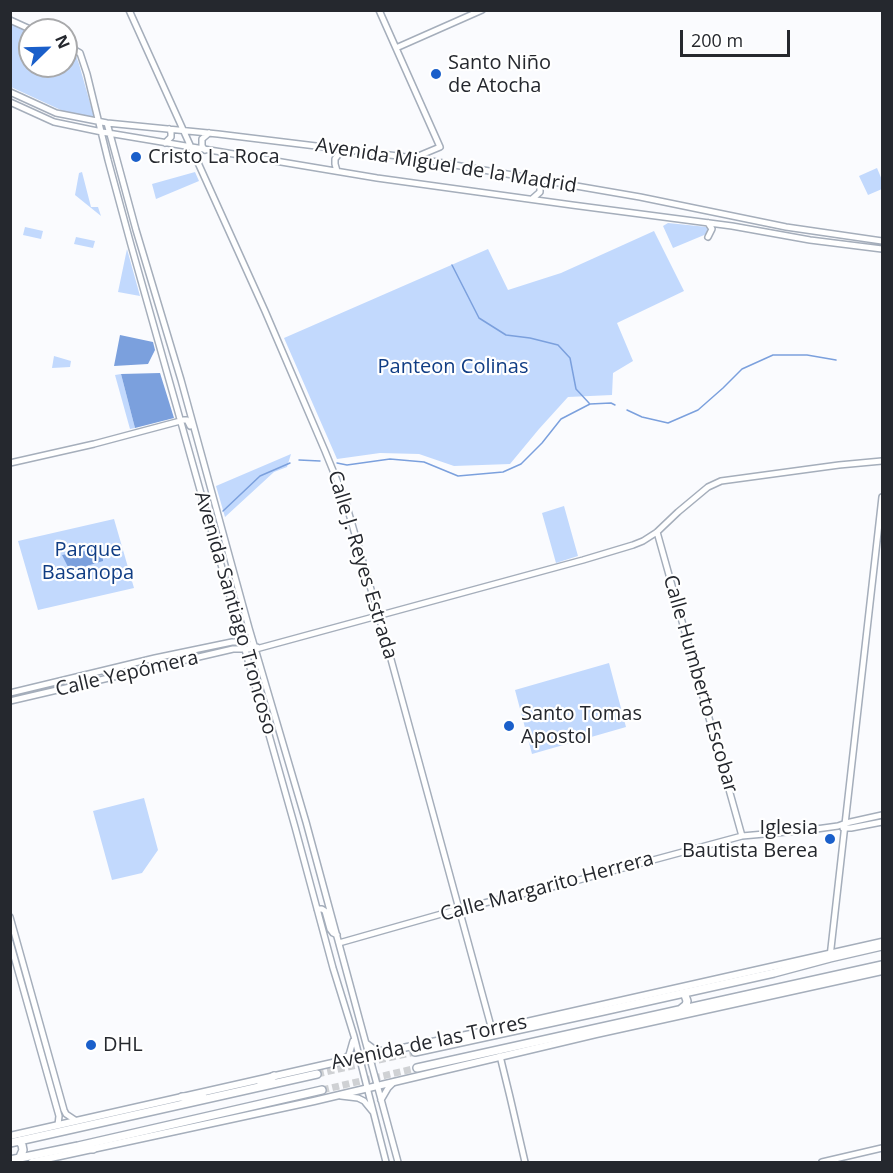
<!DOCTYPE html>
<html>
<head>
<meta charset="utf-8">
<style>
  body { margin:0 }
  #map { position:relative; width:893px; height:1173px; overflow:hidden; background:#fafbfe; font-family:"Open Sans",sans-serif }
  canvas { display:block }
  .frame { position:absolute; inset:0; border:12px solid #25282e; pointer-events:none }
  .north { position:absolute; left:18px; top:18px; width:60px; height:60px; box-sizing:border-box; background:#fff; border:2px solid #a8a9ab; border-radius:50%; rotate:67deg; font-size:16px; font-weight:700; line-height:24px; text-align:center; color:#25282e }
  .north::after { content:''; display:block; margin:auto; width:21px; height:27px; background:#1a5fca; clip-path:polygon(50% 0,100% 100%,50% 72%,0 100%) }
  .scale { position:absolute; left:680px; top:30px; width:110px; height:27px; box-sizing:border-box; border:3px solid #25282e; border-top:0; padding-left:8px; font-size:18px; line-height:21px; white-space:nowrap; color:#25282e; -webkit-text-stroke:4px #fff; paint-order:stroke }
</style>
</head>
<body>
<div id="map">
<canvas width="893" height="1173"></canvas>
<div class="frame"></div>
<div class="north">N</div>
<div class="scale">200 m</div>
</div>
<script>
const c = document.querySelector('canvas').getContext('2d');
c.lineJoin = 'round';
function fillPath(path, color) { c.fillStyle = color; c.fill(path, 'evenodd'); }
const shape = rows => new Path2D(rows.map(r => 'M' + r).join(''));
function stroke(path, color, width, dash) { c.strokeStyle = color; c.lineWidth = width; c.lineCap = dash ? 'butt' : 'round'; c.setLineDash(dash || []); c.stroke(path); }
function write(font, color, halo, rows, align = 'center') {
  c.font = font + ' "Open Sans",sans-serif'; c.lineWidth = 4.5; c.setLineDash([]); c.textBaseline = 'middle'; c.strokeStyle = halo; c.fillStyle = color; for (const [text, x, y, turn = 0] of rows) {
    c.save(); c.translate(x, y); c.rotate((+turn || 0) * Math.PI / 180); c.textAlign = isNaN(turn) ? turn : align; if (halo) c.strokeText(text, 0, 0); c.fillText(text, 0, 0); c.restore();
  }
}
fillPath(shape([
  [11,24,30,33,30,66,66,66,66,49,76,56,79,64,94,117,63,111,11,87],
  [877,168,882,180,882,189,868,195,859,176],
  [82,172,91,207,98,207,101,216,75,195,79,173],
  [195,172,199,181,156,199,152,184],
  [668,223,707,227,710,230,709,233,673,248,663,226],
  [25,227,43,231,41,239,23,235],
  [654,231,684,291,617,323,633,361,613,373,612,395,568,397,539,429,510,464,454,466,419,454,380,453,337,459,284,338,488,249,508,290,561,273],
  [76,237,95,241,93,248,74,244],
  [127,249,140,296,118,292],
  [54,356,71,361,70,367,52,368],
  [121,374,135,428,130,429,115,375],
  [291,454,287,467,274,472,225,517,216,486],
  [564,506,578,556,556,563,542,513],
  [114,519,134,588,38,610,18,541],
  [609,663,626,727,532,754,515,690],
  [144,798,158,850,142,873,112,880,93,811]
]), '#c2d9fd');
fillPath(shape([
  [120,335,153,342,155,350,148,364,114,366],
  [160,373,174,418,135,428,121,374],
  [102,548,103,561,70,571,62,555]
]), '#7ba0dd');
stroke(shape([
  [452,265,479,318,506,335,530,338,558,345,570,358,576,389,589,403],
  [627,410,642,417,668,423,698,410,723,388,742,369,773,355,807,355,836,360],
  [299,460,320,461],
  [337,463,347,465,390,459,424,462,458,476,503,472,521,464,542,443,561,419,590,404,611,403,615,405],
  [223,511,260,476,290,463]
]), '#7ba0dd', 1.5);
stroke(shape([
  [317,1074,415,1052],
  [322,1090,417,1068]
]), '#cfd1d4', 7, [7, 3.5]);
const secondary = shape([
  [129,10,265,311,325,451,345,500,386,641,492,1030],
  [379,10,440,147,416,157],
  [10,20,32,30],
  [66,45,80,53,87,74,108,160,131,245,295,827,333,968,354,1036,386,1162],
  [396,48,482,10],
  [10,92,56,113,107,123,218,134,414,158,640,197,786,227,882,241],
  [10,102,54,122,102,132,377,178,572,205,732,226,810,240,882,249],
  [107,123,136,230,181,380,249,628,306,822,398,1162],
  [165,143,171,137,171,132,169,129],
  [205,150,202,146,202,139,209,133],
  [337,171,335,164,335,159,338,155,344,150],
  [532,199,540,192,540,187,537,180],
  [708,237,712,229,708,223],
  [10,463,94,444,184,420,187,420,190,426],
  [657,532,742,836],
  [10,693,155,658,232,642,242,642,257,647],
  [10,701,233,649,256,649,583,560,633,545,643,541,657,532,678,512,708,487,721,481,839,465,882,461],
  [843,828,851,828,882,822],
  [317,909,322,909,325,911,330,929,333,933,337,935],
  [10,917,64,1110,66,1114,75,1120],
  [10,942,59,1116,58,1125],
  [339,943,459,909,564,884,742,836,809,830,838,826,846,823,882,815],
  [830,957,882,497],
  [366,1043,374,1049,383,1051],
  [500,1056,510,1097,525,1162],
  [342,1060,349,1055,353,1041],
  [341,1096,358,1098,364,1101,373,1112],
  [381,1100,388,1088,394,1082],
  [822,1162,882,1148]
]);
const primary = shape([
  [10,1136,359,1057,500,1028,882,942],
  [32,1162,314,1101,596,1034,882,971]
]);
const highway = shape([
  [681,1009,686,1005,687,1001,685,995,682,993],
  [415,1052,599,1012,774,973,830,958,882,946],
  [417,1068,882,965],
  [261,1084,274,1076],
  [182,1097,203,1097],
  [19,1141,22,1145,23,1150,20,1157],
  [10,1143,317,1074],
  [80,1147,93,1149],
  [10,1160,78,1146,322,1090]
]);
stroke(secondary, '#a5aebb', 8);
stroke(primary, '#a5aebb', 9);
stroke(highway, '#a5aebb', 10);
stroke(secondary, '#fff', 5);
stroke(primary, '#fff', 6);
stroke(highway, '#fff', 7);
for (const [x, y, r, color] of [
  [436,74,6,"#1a5fca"],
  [136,157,6,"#1a5fca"],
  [509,726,6,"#1a5fca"],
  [830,839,6,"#1a5fca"],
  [91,1045,6,"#1a5fca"]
]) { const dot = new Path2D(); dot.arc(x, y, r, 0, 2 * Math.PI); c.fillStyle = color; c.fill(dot); stroke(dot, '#fff', 2); }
write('20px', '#25282e', '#fff', [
  ["Santo Niño",448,63],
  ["de Atocha",448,86],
  ["Cristo La Roca",148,157],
  ["Santo Tomas",521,714],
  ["Apostol",521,737],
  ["Iglesia",818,828,"right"],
  ["Bautista Berea",818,851,"right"],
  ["DHL",103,1045]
], 'left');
write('20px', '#25282e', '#fff', [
  ["Avenida Miguel de la Madrid",446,166,9],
  ["Calle J. Reyes Estrada",362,565,73],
  ["Avenida Santiago Troncoso",235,613,74],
  ["Calle Yepómera",127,674,-13],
  ["Calle Humberto Escobar",700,684,74],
  ["Calle Margarito Herrera",547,887,-15],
  ["Avenida de las Torres",429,1043,-12]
]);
write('20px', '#103d84', '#fff', [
  ["Panteon Colinas",453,367],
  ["Parque",88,550],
  ["Basanopa",88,573]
]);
</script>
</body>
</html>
